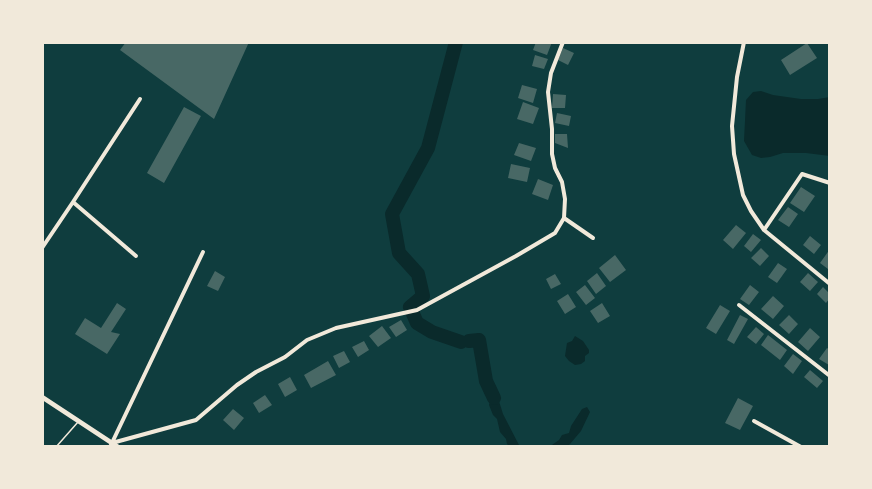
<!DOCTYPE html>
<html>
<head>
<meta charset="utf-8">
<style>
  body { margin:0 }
  #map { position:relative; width:872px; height:489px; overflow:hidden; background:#0f3d3e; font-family:"Alegreya Sans",sans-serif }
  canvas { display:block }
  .frame { position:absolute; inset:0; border:44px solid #f1e9da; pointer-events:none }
</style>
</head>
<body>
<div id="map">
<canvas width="872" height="489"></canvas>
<div class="frame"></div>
</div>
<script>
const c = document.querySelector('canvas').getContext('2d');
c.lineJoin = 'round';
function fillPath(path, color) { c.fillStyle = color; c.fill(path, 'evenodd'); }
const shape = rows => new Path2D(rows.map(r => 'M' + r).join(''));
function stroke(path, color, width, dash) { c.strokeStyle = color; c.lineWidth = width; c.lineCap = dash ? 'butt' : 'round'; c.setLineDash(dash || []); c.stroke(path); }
fillPath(shape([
  [761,91,773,95,801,99,818,99,830,97,830,156,806,153,783,153,770,157,761,158,752,155,744,141,746,100,753,92],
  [575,336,583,341,589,350,589,353,585,356,585,361,581,364,575,365,569,361,565,356,567,343,572,341],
  [485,382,490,382,498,398,503,414,520,447,510,447,507,444,506,439,500,432,497,419,493,415,489,405,490,401,485,386],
  [587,407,590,412,581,431,570,444,567,447,549,447,559,440,562,435,569,433,571,426,582,409]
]), '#0a2a2b');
stroke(shape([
  [456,42,428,148,392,214,399,253,418,274,423,296,410,307,417,323,432,332,461,342],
  [469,341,479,340,486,381,494,398]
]), '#0a2a2b', 14);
fillPath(shape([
  [126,42,249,42,214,119,120,50],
  [536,42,552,42,547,55,533,50],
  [807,43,817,58,790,75,781,60],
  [563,48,574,53,568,65,558,60],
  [535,55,548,59,544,69,532,66],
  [522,85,537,89,533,103,518,98],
  [553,94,566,95,565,108,552,108],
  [523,102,539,108,533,124,517,119],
  [184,107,201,116,164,183,147,173],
  [557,113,571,116,569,126,555,123],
  [555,134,567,134,568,148,555,143],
  [519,143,536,148,531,161,514,155],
  [511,164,530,168,527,182,508,178],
  [538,179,553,185,548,200,532,194],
  [801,187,815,196,804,212,790,203],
  [788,207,798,214,789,227,778,220],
  [736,225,746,233,733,249,723,240],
  [753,234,761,240,751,252,744,246],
  [810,236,821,245,814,254,803,245],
  [761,248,769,256,760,266,751,258],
  [830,249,830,266,828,269,820,263],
  [615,255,626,270,610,282,599,268],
  [778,263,787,269,777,283,768,277],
  [215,271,225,277,218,291,207,286],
  [597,273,606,286,596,294,587,281],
  [808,273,818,282,810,291,800,282],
  [555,274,561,284,551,289,546,279],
  [585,285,595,298,586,305,576,292],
  [750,285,759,292,749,305,740,299],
  [823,287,830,294,830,298,826,303,817,294],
  [568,294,576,307,565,314,557,301],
  [773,296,784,306,773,319,761,309],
  [117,303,126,309,111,332,120,334,107,354,75,334,85,318,101,328],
  [602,303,610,316,598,323,590,311],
  [720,305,730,311,716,334,706,328],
  [740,315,748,319,734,344,727,340],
  [789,315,798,324,789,334,779,325],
  [401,320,407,330,396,337,389,327],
  [382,326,391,338,378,347,369,336],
  [756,327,764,334,756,344,747,337],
  [810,328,820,337,808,351,798,342],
  [768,335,787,350,780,360,761,345],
  [364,341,369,350,358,357,352,347],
  [827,348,830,350,830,363,829,365,819,359],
  [344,351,350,362,339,368,333,356],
  [793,354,802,361,793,374,784,366],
  [328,361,336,375,311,388,304,375],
  [810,370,823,381,817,388,804,377],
  [290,377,297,390,285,397,278,384],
  [265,395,272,405,259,413,253,403],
  [738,398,753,406,740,430,725,423],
  [233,409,244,418,234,430,223,420]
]), '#486865');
stroke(shape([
  [56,447,78,422]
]), '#f1e9da', 1.5);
stroke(shape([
  [744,42,737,77,732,126,734,154,743,195,751,211,764,230,830,284],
  [73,202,136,256],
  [564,218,593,238],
  [764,230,802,174,830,183],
  [42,248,73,202,140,99],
  [739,305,830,376],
  [754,421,801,447],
  [112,443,196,420,237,385,256,372,285,357,307,340,336,328,417,310,516,256,555,233,564,218,565,199,562,182,555,168,552,154,552,129,548,92,551,73,563,42],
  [110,447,203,252]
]), '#f1e9da', 4);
stroke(shape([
  [42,397,118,447]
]), '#f1e9da', 4.5);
</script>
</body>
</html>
